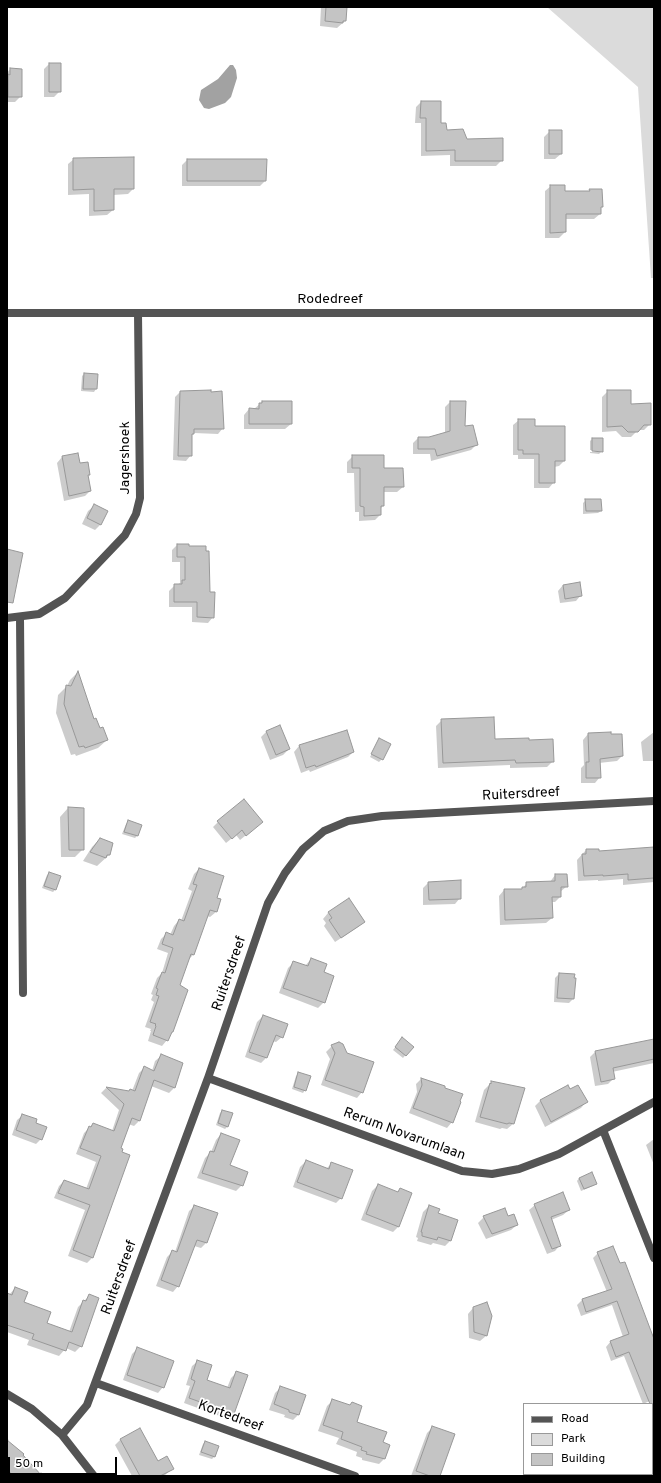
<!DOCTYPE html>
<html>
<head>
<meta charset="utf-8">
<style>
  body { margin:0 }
  #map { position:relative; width:661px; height:1483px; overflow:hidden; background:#fff; font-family:Overpass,sans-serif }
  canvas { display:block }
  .frame { position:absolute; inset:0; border:8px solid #000; pointer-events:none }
  .legend { position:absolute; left:523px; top:1403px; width:130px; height:72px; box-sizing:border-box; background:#fff; border:1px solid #999; margin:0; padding:5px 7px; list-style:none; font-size:12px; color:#000 }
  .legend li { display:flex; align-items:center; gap:8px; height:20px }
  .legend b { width:20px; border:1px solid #999 }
  .scale { position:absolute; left:8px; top:1457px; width:109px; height:18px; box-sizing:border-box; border:2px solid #000; border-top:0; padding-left:5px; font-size:12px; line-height:14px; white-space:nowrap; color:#000; -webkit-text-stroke:3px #fff; paint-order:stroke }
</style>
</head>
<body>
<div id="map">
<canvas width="661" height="1483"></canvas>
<div class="frame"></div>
<ul class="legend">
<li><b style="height:5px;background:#545454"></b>Road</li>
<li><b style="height:11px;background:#dbdbdb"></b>Park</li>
<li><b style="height:11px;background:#c4c4c4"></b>Building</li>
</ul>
<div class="scale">50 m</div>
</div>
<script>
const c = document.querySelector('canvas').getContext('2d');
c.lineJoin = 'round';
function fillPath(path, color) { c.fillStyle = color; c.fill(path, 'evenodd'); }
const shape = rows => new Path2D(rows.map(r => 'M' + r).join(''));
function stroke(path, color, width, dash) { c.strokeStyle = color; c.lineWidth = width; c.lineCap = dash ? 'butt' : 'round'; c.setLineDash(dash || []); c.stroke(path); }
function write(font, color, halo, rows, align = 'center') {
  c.font = font + ' Overpass,sans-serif'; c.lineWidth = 3.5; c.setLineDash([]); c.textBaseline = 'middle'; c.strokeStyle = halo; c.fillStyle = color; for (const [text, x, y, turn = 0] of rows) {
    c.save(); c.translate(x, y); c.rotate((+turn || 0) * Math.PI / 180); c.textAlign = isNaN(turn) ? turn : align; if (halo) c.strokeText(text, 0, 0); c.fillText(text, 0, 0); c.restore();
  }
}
fillPath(shape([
  [547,7,654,7,654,278,651,278,638,87]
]), '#dbdbdb');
fillPath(shape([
  [230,65,233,65,236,70,237,78,231,97,225,103,209,109,204,108,199,100,201,90,218,79]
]), '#a2a2a2');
fillPath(shape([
  [321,7,346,7,345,21,337,28,320,26],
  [49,64,60,91,54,97,44,97,44,69],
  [10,69,21,96,15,102,7,102,7,73],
  [421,102,446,131,467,140,502,160,496,166,450,166,450,155,421,156,421,123,415,123,416,107],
  [550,131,561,154,555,159,544,159,544,137],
  [74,159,133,189,128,194,113,195,113,210,107,215,89,216,89,194,68,195,68,164],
  [187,160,265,181,260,186,182,186,182,165],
  [551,186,564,192,587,192,590,190,600,208,600,214,594,219,565,219,565,232,559,238,545,238,545,191],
  [84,374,97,375,96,389,94,392,81,391,82,376],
  [608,391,630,405,650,424,644,430,638,430,631,437,622,437,616,431,602,432,602,397],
  [180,392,223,428,218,434,194,433,191,436,191,455,186,461,173,460,175,397],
  [262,402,291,424,285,429,244,429,244,415,249,409,254,409],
  [450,402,464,428,477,444,471,450,431,461,430,454,413,454,413,443,418,438,429,438,445,433,445,407],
  [519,420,534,427,564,461,559,466,554,467,554,482,549,488,534,488,534,459,518,459,518,455,513,455,513,425],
  [592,439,602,451,601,452,601,450,590,450,590,441],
  [590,452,601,452,599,454,590,453],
  [77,454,79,464,89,474,88,476,90,491,85,496,64,501,57,463,62,457],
  [353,456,383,470,403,487,397,492,383,492,383,506,380,509,380,515,375,520,359,521,359,512,355,512,354,473,347,473,347,462],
  [586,500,601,511,598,513,583,514,583,503],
  [94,506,107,512,100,525,95,530,82,524,88,511],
  [177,545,209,592,213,617,208,623,192,622,192,607,169,607,169,591,175,585,177,585,180,583,180,562,172,562,172,550],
  [579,583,581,595,576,601,560,603,558,591,563,585],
  [77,673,94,720,107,740,98,748,76,756,75,754,71,755,56,713,58,695,67,686,70,680],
  [442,720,494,740,528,741,553,761,547,767,510,768,510,765,438,768,436,726],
  [267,731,289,749,283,755,270,760,261,737],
  [654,732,654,761,643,761,641,742],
  [610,733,622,756,617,761,599,763,600,777,595,783,581,783,581,768,584,765,583,740,588,734],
  [379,740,382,759,379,762,370,757],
  [299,746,353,752,348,757,310,772,309,770,301,773,294,752],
  [68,808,83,849,75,857,61,857,60,817],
  [128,822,137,836,135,838,122,834,126,824],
  [218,822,256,827,240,840,236,835,226,843,213,827],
  [100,839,109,855,97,866,83,861,92,847],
  [654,848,654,882,623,885,623,879,598,881,598,880,578,881,577,860,586,850,598,852],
  [199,869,216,898,220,900,216,912,210,917,207,916,193,955,188,960,179,985,167,1040,162,1046,148,1041,151,1031,150,1031,151,1029,145,1027,154,1002,151,1000,153,995,151,994,157,978,162,973,168,953,157,949,161,939,166,934,170,935,174,926,179,920,181,921,192,891,188,889,194,874],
  [50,873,60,877,55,890,53,892,42,888,47,875],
  [555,875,566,887,560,892,560,897,555,902,551,902,552,918,546,923,500,925,499,896,504,890,521,890,527,883,550,882],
  [428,883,460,898,455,904,423,905,423,888],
  [348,900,364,922,358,927,335,942,324,926,326,923,323,919,328,913],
  [311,959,324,1002,318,1008,279,993,288,968,294,962,305,966],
  [559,974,573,999,569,1003,554,1002,555,978],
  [263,1016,282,1037,276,1042,272,1041,266,1058,261,1063,245,1057,257,1022],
  [654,1040,654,1063,612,1072,614,1078,608,1084,595,1086,590,1057,595,1052],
  [400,1041,412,1047,403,1058,393,1050],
  [332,1046,362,1092,357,1098,321,1085,330,1059,326,1052],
  [161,1056,174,1088,169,1093,151,1086,139,1121,134,1126,128,1124,119,1149,92,1258,87,1263,68,1256,85,1210,54,1198,59,1186,64,1181,86,1189,96,1162,76,1154,84,1133,93,1124,112,1131,119,1110,101,1093,106,1088,129,1092,132,1091,139,1073,144,1068,152,1071,155,1061],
  [299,1073,305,1090,303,1093,292,1089,296,1076],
  [421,1079,444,1087,452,1122,447,1128,409,1113,417,1092,416,1084],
  [492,1082,524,1089,513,1124,507,1129,502,1128,500,1129,475,1122,484,1090],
  [568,1086,570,1090,586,1102,581,1108,545,1127,535,1106,540,1101],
  [222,1111,228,1126,225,1129,216,1125,220,1113],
  [23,1115,34,1123,41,1139,36,1144,12,1135,17,1120],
  [221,1134,229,1166,242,1185,236,1191,197,1178,205,1158,211,1152,216,1140],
  [654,1139,654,1165,646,1145],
  [306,1161,326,1169,332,1163,341,1198,336,1203,293,1187,300,1167],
  [579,1178,596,1184,593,1186,581,1191,577,1181],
  [378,1185,397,1193,400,1189,399,1226,393,1232,361,1220,372,1191],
  [535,1205,569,1210,563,1215,551,1220,560,1245,555,1251,547,1254,529,1210],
  [195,1206,206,1243,201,1248,194,1246,178,1286,173,1292,156,1286,167,1257,173,1251,175,1252,189,1211],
  [429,1206,437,1214,450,1241,445,1246,433,1243,431,1245,417,1241,418,1238,416,1237,423,1212],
  [484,1217,507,1217,517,1225,511,1230,486,1239,478,1223],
  [598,1253,654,1348,654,1399,643,1404,624,1356,611,1361,606,1347,611,1341,623,1337,612,1305,581,1316,577,1305,582,1300,607,1292,593,1258],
  [15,1288,23,1303,46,1324,69,1332,78,1307,89,1296,81,1346,75,1352,66,1348,59,1356,27,1345,29,1340,7,1332,7,1294,9,1295],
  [473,1308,486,1336,480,1341,469,1338,468,1314],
  [137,1349,163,1387,158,1393,123,1380,132,1354],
  [198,1361,206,1380,227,1388,231,1378,236,1373,234,1414,228,1419,184,1403,190,1386,186,1385,192,1366],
  [281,1387,298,1415,293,1420,284,1417,285,1415,269,1410,275,1393],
  [333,1400,349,1406,352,1403,355,1422,382,1443,384,1459,379,1464,362,1460,362,1458,356,1456,357,1452,336,1444,339,1438,318,1431,327,1406],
  [433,1427,439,1476,411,1476,427,1433],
  [7,1439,9,1440,7,1442,39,1474,41,1472,45,1476,7,1476],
  [121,1439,157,1462,172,1469,165,1475,166,1476,132,1476,115,1445],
  [205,1442,214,1457,212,1459,199,1455,203,1444]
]), '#0003');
const building = shape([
  [326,7,347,7,346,21,343,21,343,23,325,21,326,7],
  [49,63,61,63,61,92,49,92,49,63],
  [10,68,22,69,22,97,8,97,8,74,10,75,10,68],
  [421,101,441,101,441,123,446,123,447,130,463,129,467,139,503,138,503,161,455,161,455,150,426,151,426,118,420,118,421,101],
  [549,130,562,130,562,154,549,154,549,130],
  [134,157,134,189,114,189,114,210,94,211,94,189,73,190,73,158,134,157],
  [187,159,267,159,266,181,187,181,187,159],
  [550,185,565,185,565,191,590,191,589,189,602,189,603,207,601,207,601,214,566,214,566,232,550,233,550,185],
  [84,373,98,374,97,389,83,389,84,373],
  [211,390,211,392,222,391,224,429,194,429,194,434,192,434,192,456,178,456,180,391,211,390],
  [607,390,631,390,631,404,651,403,651,425,644,425,638,432,628,432,622,426,607,427,607,390],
  [262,401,292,401,292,424,249,424,249,408,259,409,259,403,262,403,262,401],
  [450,401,466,401,465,426,473,425,478,445,437,456,435,449,418,449,418,437,429,437,450,431,450,401],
  [518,419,535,419,535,426,565,426,565,461,555,461,555,483,539,483,539,454,523,454,523,450,518,450,518,419],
  [592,438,603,438,603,452,592,451,592,438],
  [78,453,80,463,88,462,90,475,88,475,91,491,69,496,62,456,78,453],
  [352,455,384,455,384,468,403,468,404,487,384,487,384,506,381,506,381,515,364,516,364,507,360,506,360,468,352,468,352,455],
  [585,499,601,499,602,511,586,511,585,499],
  [94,504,108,511,101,525,87,518,94,504],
  [177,544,189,544,189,546,206,546,206,551,209,551,210,592,215,592,214,618,197,617,197,602,174,602,174,584,182,584,182,580,185,580,185,557,177,557,177,544],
  [7,549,23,553,13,603,7,602,7,549],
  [580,582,582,596,565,599,563,585,580,582],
  [78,671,94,719,96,718,100,728,103,727,108,740,85,748,84,746,79,747,64,704,66,685,71,686,78,671],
  [494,717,495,739,529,738,529,740,553,739,554,762,516,763,515,760,443,763,441,719,494,717],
  [280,725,290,749,276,755,266,731,280,725],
  [347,730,354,752,316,767,315,765,306,768,299,745,347,730],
  [611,732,611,734,622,734,623,756,600,759,601,778,586,778,586,762,589,762,588,733,611,732],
  [379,738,391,744,383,760,371,754,379,738],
  [244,799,263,822,246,836,242,830,232,839,217,821,244,799],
  [68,807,84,808,84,850,69,850,68,807],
  [128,820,142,825,138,836,124,832,128,820],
  [100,838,113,843,110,855,107,855,106,858,90,852,100,838],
  [654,847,654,878,628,880,628,874,603,876,603,875,584,876,582,854,586,854,586,849,599,849,599,851,654,847],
  [199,868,224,876,217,898,221,899,217,912,210,910,194,955,191,954,180,985,188,990,173,1032,172,1032,168,1041,153,1035,156,1026,155,1025,156,1024,150,1022,159,996,156,995,158,989,156,988,162,972,165,973,173,948,162,944,166,932,173,935,179,919,184,921,197,885,193,884,199,868],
  [49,872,61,876,56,890,44,886,49,872],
  [555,874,567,874,568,887,561,887,561,897,552,897,553,918,505,920,504,889,522,889,522,887,526,887,526,882,555,881,555,874],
  [461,880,461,899,429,900,428,882,461,880],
  [349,898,365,922,341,938,329,920,332,918,328,912,349,898],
  [311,958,327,964,324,972,334,976,325,1003,283,988,293,961,308,966,311,958],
  [559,973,575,974,574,978,576,978,574,999,557,998,559,973],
  [263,1015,288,1024,283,1038,276,1035,267,1058,249,1052,263,1015],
  [402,1037,414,1047,406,1056,395,1047,402,1037],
  [654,1039,654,1059,613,1068,615,1079,601,1082,595,1051,654,1039],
  [339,1042,343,1044,347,1053,374,1062,363,1093,325,1080,335,1053,331,1045,339,1042],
  [161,1054,183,1063,175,1088,154,1080,140,1121,132,1118,121,1148,123,1149,122,1152,130,1155,93,1258,73,1250,90,1205,58,1193,64,1180,89,1189,101,1156,80,1148,89,1126,91,1127,93,1123,114,1131,124,1104,106,1087,129,1091,130,1089,135,1091,144,1066,154,1071,161,1054],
  [298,1072,311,1076,306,1091,294,1087,298,1072],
  [421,1078,445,1086,445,1088,463,1094,460,1101,461,1102,453,1123,413,1108,422,1085,421,1078],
  [491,1081,525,1088,514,1124,509,1123,507,1124,480,1117,490,1083,491,1084,491,1081],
  [568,1085,570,1089,578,1085,588,1102,551,1122,540,1100,568,1085],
  [222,1110,233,1113,228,1127,218,1123,222,1110],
  [22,1114,37,1119,36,1123,47,1127,42,1140,16,1130,22,1114],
  [221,1133,240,1140,230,1165,248,1172,243,1186,202,1173,210,1151,214,1152,221,1133],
  [306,1160,329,1169,331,1162,353,1170,342,1199,297,1182,306,1160],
  [592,1172,597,1184,584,1189,579,1178,592,1172],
  [378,1184,398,1192,400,1188,412,1193,399,1227,366,1214,378,1184],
  [563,1192,570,1210,551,1217,561,1246,552,1249,534,1204,563,1192],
  [194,1205,218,1213,207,1243,197,1240,179,1287,161,1280,172,1250,177,1252,194,1205],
  [429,1205,440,1209,438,1213,458,1220,451,1241,438,1237,437,1240,422,1236,422,1232,421,1232,429,1205],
  [505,1208,508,1216,514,1214,518,1225,492,1234,483,1216,505,1208],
  [613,1246,620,1263,625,1262,654,1339,654,1413,652,1410,652,1404,650,1404,629,1352,616,1357,610,1341,629,1334,617,1301,586,1312,582,1299,612,1289,597,1252,613,1246],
  [15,1287,28,1292,24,1302,51,1312,47,1323,72,1332,83,1300,86,1301,89,1294,99,1298,82,1347,69,1342,66,1351,32,1339,34,1334,7,1325,7,1293,12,1295,15,1287],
  [487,1302,492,1316,487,1336,474,1332,473,1307,487,1302],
  [137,1347,174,1361,164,1388,127,1375,137,1347],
  [197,1360,212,1365,207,1380,230,1388,236,1371,248,1375,234,1414,189,1398,195,1381,191,1379,197,1360],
  [280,1386,306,1395,299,1415,289,1412,289,1410,274,1404,280,1386],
  [332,1399,350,1405,352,1402,362,1406,357,1422,387,1432,383,1442,390,1445,385,1459,366,1454,367,1452,361,1450,362,1447,341,1439,343,1432,323,1425,332,1399],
  [432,1426,455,1434,440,1476,430,1476,416,1471,432,1426],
  [140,1428,158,1461,167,1456,174,1469,160,1476,140,1476,120,1439,140,1428],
  [7,1440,24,1454,23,1455,42,1476,14,1476,7,1470,7,1440],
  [205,1441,219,1446,215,1457,201,1452,205,1441]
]);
fillPath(building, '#c4c4c4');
stroke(building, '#989898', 1);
stroke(shape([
  [7,313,654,313],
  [20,617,23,993],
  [7,618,39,614,65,598,125,535,136,514,140,498,138,313],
  [208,1078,462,1171,492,1174,519,1169,559,1154,654,1102],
  [603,1130,654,1258],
  [96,1383,355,1476],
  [7,1394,32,1409,62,1435,94,1476],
  [62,1435,87,1405,208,1078,268,903,285,873,303,849,324,831,348,821,382,816,654,801]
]), '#545454', 8);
write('14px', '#000', '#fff', [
  ["Rodedreef",330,300],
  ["Jagershoek",126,458,-90],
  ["Ruitersdreef",521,795,-3],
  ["Ruitersdreef",230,974,-71],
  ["Rerum Novarumlaan",404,1135,20],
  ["Ruitersdreef",120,1278,-70],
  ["Kortedreef",230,1417,20]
]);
</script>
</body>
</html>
